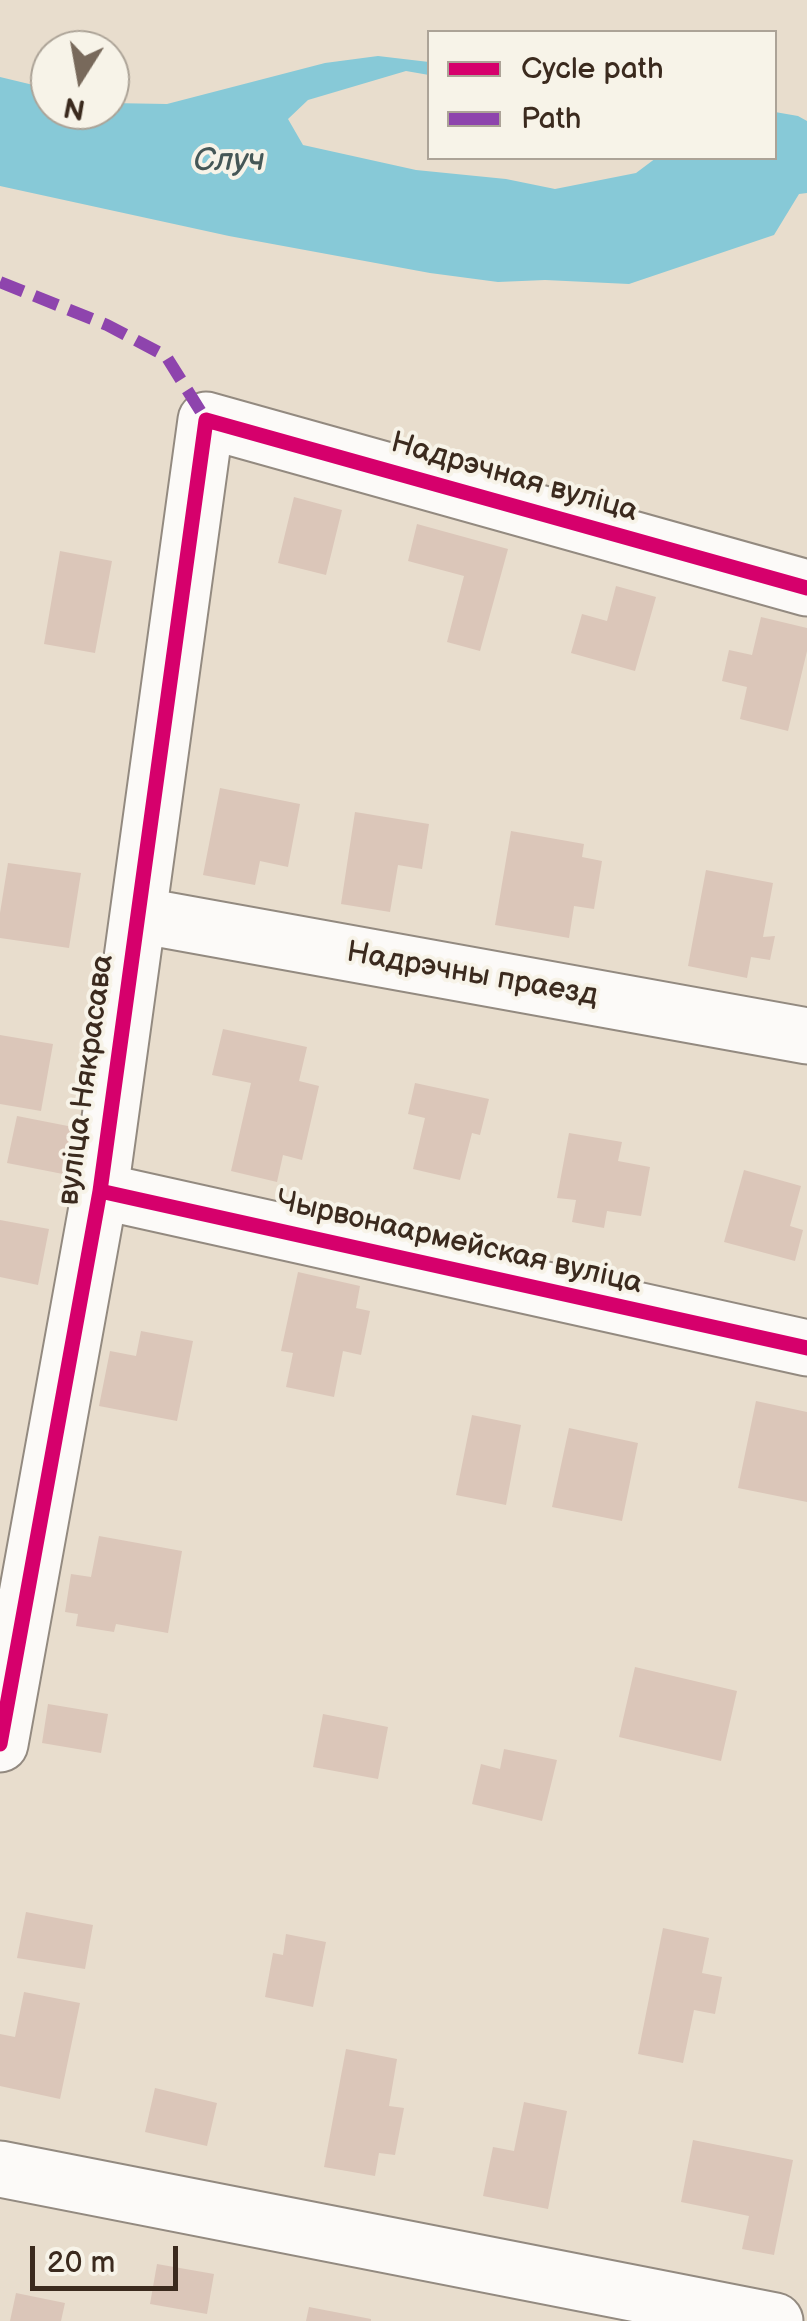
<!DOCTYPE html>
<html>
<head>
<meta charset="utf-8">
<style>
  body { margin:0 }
  #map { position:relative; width:807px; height:2321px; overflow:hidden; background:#e8ddcd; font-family:"Balsamiq Sans",sans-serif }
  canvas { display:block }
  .legend { position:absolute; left:427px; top:30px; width:350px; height:130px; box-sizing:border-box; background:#f7f3e8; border:2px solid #aca397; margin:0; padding:12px 18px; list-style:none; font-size:30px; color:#3b2a1e }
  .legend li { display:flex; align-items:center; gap:20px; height:50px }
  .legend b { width:50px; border:2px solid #aca397 }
  .north { position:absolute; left:30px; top:30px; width:100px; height:100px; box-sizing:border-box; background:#f7f3e8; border:2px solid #aca397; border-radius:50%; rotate:191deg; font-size:28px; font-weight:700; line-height:40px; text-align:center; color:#3b2a1e }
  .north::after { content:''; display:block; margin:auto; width:35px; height:45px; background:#78695b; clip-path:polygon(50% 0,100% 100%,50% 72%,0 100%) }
  .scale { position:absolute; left:30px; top:2246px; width:148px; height:45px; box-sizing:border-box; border:5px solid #3b2a1e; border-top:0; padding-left:12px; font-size:30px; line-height:35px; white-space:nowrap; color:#3b2a1e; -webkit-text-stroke:8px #f7f3e8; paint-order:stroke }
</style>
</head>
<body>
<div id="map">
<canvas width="807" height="2321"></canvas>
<ul class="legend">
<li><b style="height:12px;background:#d6006c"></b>Cycle path</li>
<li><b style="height:12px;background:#8e44ad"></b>Path</li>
</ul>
<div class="north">N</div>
<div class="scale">20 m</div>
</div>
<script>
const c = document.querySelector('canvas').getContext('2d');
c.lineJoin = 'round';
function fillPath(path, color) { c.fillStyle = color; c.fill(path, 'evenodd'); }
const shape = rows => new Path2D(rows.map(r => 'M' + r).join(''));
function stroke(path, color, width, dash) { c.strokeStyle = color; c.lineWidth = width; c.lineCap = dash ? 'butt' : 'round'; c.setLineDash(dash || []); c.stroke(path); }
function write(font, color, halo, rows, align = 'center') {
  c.font = font + ' "Balsamiq Sans",sans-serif'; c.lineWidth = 8; c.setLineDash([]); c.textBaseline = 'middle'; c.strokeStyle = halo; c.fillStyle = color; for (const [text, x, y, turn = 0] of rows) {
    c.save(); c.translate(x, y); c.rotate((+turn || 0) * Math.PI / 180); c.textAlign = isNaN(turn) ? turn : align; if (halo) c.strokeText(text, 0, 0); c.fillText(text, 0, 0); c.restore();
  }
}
fillPath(shape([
  [378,56,429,62,429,75,406,71,308,100,288,119,303,145,416,170,506,179,555,189,636,173,656,158,774,158,775,112,798,116,807,121,807,193,799,194,774,235,629,284,545,280,498,282,430,273,229,236,0,186,0,77,50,89,50,110,110,110,110,103,167,104,325,63]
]), '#87c9d7');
fillPath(shape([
  [294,497,342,510,326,575,278,563],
  [417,524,508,549,480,651,447,642,464,576,408,561],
  [60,551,112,561,95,653,44,644],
  [616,586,656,597,635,671,571,653,582,614,607,621],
  [761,617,807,628,807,651,788,731,740,719,747,687,722,681,729,650,752,655],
  [220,788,300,804,288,867,260,861,255,885,203,875],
  [355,812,429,824,422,869,398,865,390,912,341,904],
  [511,831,584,844,582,857,602,861,594,909,574,906,569,938,495,925],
  [8,863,81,873,69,948,0,938,0,913],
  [706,870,773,883,763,937,775,936,770,960,751,957,747,978,688,966],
  [223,1029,307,1047,299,1081,319,1086,302,1160,283,1155,277,1182,231,1171,251,1083,212,1075],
  [0,1035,53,1044,41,1111,0,1104],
  [415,1083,489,1099,480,1135,472,1133,460,1180,413,1169,425,1118,408,1114],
  [17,1116,78,1128,68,1175,7,1163],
  [569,1133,622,1142,618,1161,650,1167,641,1216,607,1211,604,1228,572,1222,576,1200,557,1198],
  [744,1170,801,1186,790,1226,803,1230,795,1261,724,1242],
  [0,1220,49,1229,38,1285,0,1277],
  [298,1272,360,1286,356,1308,370,1311,361,1355,343,1351,334,1397,286,1387,293,1353,281,1351],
  [141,1331,193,1341,177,1421,99,1406,110,1351,136,1356],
  [756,1401,807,1412,807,1502,738,1488],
  [472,1415,521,1425,506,1505,456,1495],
  [569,1428,638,1443,622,1521,552,1507],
  [99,1536,182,1551,168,1633,116,1624,114,1632,76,1626,78,1614,65,1612,71,1574,91,1577],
  [635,1667,737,1691,721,1761,619,1737],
  [48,1704,108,1714,101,1753,42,1743],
  [323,1714,388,1727,378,1779,313,1767],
  [504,1749,557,1760,542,1821,472,1804,481,1764,500,1769],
  [26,1912,93,1925,85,1969,17,1958],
  [663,1928,709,1938,702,1973,722,1977,715,2014,694,2010,683,2063,638,2054],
  [286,1934,326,1942,313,2007,265,1997,273,1953,283,1955],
  [24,1992,80,2003,60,2099,0,2086,0,2034,15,2037],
  [346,2049,397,2059,389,2106,404,2108,395,2155,379,2153,375,2176,324,2167],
  [155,2088,217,2103,207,2146,145,2132],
  [524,2102,567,2111,548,2209,483,2196,493,2147,514,2151],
  [693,2140,793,2160,774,2255,742,2249,749,2216,681,2202],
  [157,2264,214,2274,207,2314,150,2304],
  [16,2293,65,2303,61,2321,10,2321],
  [309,2307,371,2319,371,2321,306,2321]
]), '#dbc6b9');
const minor = shape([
  [138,915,807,1036],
  [100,1191,807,1348],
  [0,1744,100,1191,206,420,807,588]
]);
const major = shape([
  [0,2169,775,2321]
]);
stroke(minor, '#938a80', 59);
stroke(major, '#938a80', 59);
stroke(minor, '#fcfaf8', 55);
stroke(major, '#fcfaf8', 55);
stroke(shape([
  [0,282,107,325,166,356,206,420]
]), '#8e44ad', 12, [25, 12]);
stroke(shape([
  [100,1191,807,1348],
  [0,1744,100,1191,206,420,807,588]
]), '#d6006c', 15);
write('30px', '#3b2a1e', '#f7f3e8', [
  ["Надрэчная вуліца",514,478,16],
  ["Надрэчны праезд",472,975,10],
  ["вуліца Някрасава",87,1080,-82],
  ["Чырвонаармейская вуліца",459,1243,13]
]);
write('italic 32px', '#455757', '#f7f3e8', [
  ["Случ",229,162]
]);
</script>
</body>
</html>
